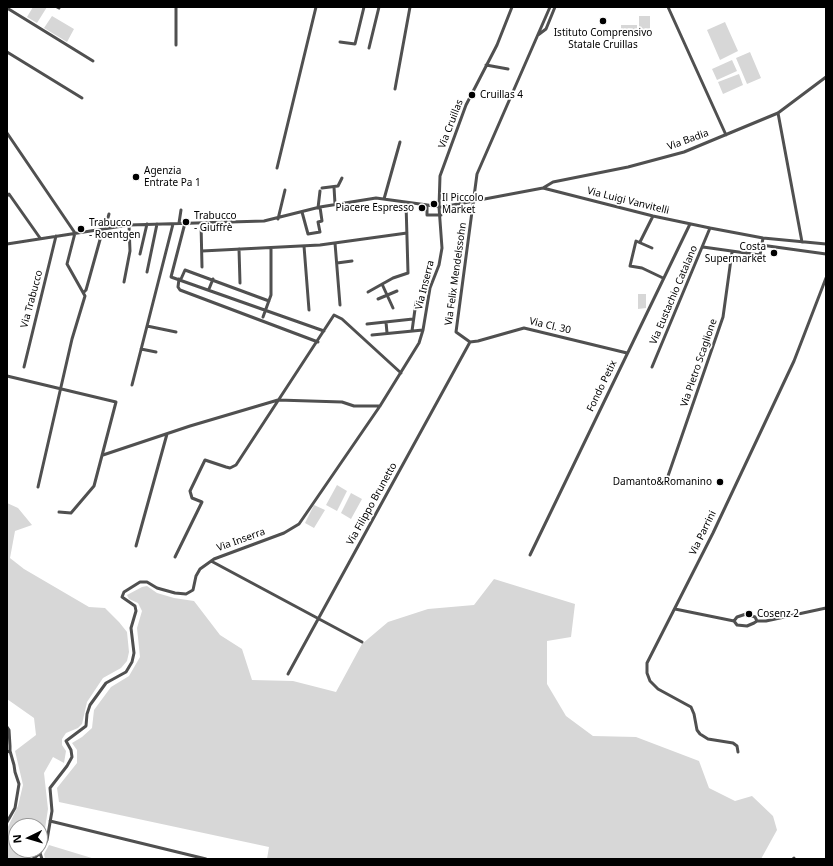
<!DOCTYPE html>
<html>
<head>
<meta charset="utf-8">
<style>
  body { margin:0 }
  #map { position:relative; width:833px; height:866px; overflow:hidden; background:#fff; font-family:"Noto Sans",sans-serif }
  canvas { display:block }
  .frame { position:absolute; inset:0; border:8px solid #000; pointer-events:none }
  .north { position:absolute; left:8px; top:818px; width:40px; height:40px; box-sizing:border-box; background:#fff; border:1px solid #999; border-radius:50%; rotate:265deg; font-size:11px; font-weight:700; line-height:16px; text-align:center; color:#000 }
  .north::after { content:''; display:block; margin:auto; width:14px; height:18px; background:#000; clip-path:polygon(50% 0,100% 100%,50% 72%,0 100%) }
</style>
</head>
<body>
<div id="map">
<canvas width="833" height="866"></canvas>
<div class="frame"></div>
<div class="north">N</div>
</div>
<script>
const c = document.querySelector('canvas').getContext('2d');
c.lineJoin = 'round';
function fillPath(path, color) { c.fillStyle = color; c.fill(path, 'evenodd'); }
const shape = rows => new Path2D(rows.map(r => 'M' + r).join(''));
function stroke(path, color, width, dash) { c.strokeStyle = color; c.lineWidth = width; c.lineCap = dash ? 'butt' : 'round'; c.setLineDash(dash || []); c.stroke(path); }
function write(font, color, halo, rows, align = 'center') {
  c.font = font + ' "Noto Sans",sans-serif'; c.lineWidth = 3.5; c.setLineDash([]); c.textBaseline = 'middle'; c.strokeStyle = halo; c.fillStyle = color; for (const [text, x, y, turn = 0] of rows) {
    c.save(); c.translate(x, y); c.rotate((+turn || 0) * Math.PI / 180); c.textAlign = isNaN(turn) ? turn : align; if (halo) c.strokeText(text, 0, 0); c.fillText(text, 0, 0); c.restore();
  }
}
fillPath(shape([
  [33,7,47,7,37,23,27,17],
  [52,16,74,29,67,42,44,28],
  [639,16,650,16,650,37,639,36],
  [725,22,738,51,720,60,707,30],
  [621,25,637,25,637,35,621,35],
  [750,52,761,78,747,84,736,58],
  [732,60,737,71,717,80,712,69],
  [739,74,743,85,723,94,718,82],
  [638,294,646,294,646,308,638,309],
  [337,485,347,491,337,511,326,505],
  [351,493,362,499,351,519,341,513],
  [7,503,18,508,32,525,15,531,10,558,24,569,89,607,105,608,119,622,127,632,129,652,127,661,121,668,103,678,87,702,82,724,78,728,66,733,62,739,62,745,66,751,64,763,53,757,44,773,48,809,43,842,40,845,40,826,16,826,16,850,37,850,26,859,7,859,7,829,18,806,23,785,15,751,36,735,34,718,7,699],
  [314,505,325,510,314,528,305,523],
  [494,579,575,604,571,637,547,641,547,684,566,716,593,736,636,737,699,761,709,788,735,801,752,796,773,816,777,830,761,859,267,859,269,847,59,802,57,788,77,763,77,750,72,743,82,737,92,728,94,710,111,687,129,676,140,657,137,628,142,611,138,603,129,599,127,595,142,587,147,586,157,593,174,598,194,601,220,635,242,649,252,680,293,681,336,692,362,644,388,622,428,609,474,605],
  [49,845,95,859,45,859,44,854]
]), '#d7d7d7');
stroke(shape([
  [57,7,59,8],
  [668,7,726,135],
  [7,8,93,61],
  [538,35,546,29,555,7],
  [340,42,355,44,364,7],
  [176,45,176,7],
  [369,48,379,7],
  [7,52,82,98],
  [486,65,508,69],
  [395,89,410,7],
  [778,113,802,242],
  [7,133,75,233,67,264,85,296,72,339,38,487],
  [277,168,316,7],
  [334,187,335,204],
  [322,188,338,186,342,178],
  [543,188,653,216,710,228,763,238,826,244],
  [7,196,9,194,40,238],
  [384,199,400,142],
  [427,206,427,215,441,215],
  [318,208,320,191],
  [302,212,308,234,320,232,318,222,322,221,320,207],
  [278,219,285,190],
  [179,223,181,210],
  [185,223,171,277,324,331],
  [201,223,202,267],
  [105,228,109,214],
  [640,242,653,216],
  [335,243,340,305],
  [7,244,129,225,264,221,320,207,376,198,442,207,543,188,553,182,628,167,684,152,778,113,826,77],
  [761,245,826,254],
  [304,246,309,310],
  [703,247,760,255,763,238],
  [652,248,636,241,630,266,642,268,663,278],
  [239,249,240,283],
  [202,251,320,245,407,233],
  [140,254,147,224],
  [337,263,352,261],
  [147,272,157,224],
  [179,279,178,287,180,290,318,342],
  [181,279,185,270,269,301],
  [124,282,130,251,129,225],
  [382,284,393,308],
  [209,289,213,279],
  [84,292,86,290,103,229],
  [368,292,393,278,408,273,406,203],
  [378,299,397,291],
  [263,317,271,295,271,249],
  [386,322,387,333],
  [367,324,413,319],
  [147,326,176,332],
  [412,331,416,302],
  [372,335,423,330],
  [470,342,456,332,477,174,550,7],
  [470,342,478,341,524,328,627,353],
  [141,349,156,352],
  [24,367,56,236],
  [652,367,710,228],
  [7,376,116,402,94,486,71,513,59,512],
  [132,385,173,224],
  [103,455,190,426,278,400,342,402,354,406,380,406],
  [668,476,723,317,732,252],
  [136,546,167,434],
  [530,555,690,224],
  [175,557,202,502,192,498,190,491,205,460,226,467,230,468,236,465,334,315,342,319,401,373],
  [211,561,362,642],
  [675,609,734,621,737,625,747,626,754,623,757,621,766,621,826,608],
  [734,621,737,617,746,614,755,617,757,621],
  [288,674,470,342],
  [7,727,9,730,10,746,10,751,7,752],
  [738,752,737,746,733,743,708,739,700,734,697,730,694,714,691,707,658,689,650,681,647,673,647,663,713,533,794,361,826,278],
  [50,821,206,859],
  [7,822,15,808,19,784,15,772,14,765,10,751],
  [40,853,42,859],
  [33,859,40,853,47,840,52,811,50,788,67,766,72,757,71,750,66,741,86,726,87,714,90,705,106,683,126,672,132,662,134,653,131,628,136,611,135,606,122,597,124,592,140,582,147,582,157,588,175,593,186,594,193,590,196,576,200,569,214,559,284,533,299,524,380,406,419,343,423,330,430,288,439,265,442,248,439,207,440,176,466,105,497,45,512,7],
  [793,859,794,858]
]), '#505050', 3);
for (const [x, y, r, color] of [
  [603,21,4,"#000"],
  [472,95,4,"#000"],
  [136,177,4,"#000"],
  [434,204,4,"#000"],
  [422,208,4,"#000"],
  [186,222,4,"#000"],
  [81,229,4,"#000"],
  [774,253,4,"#000"],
  [720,482,4,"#000"],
  [749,614,4,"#000"]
]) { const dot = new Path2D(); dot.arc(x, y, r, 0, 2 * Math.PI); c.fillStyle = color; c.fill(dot); stroke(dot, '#fff', 1.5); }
write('10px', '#000', '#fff', [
  ["Istituto Comprensivo",603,33,"center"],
  ["Statale Cruillas",603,45,"center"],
  ["Cruillas 4",480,95],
  ["Agenzia",144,171],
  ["Entrate Pa 1",144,183],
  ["Il Piccolo",442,198],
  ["Market",442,210],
  ["Piacere Espresso",414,208,"right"],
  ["Trabucco",194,216],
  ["- Giuffrè",194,228],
  ["Trabucco",89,223],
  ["- Roentgen",89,235],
  ["Costa",766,247,"right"],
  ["Supermarket",766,259,"right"],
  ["Damanto&Romanino",712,482,"right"],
  ["Cosenz 2",757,614]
], 'left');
write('10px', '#000', '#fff', [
  ["Via Cruillas",451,124,-69],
  ["Via Badia",688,140,-20],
  ["Via Luigi Vanvitelli",628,201,14],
  ["Via Felix Mendelssohn",456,274,-82],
  ["Via Inserra",425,285,-76],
  ["Via Eustachio Catalano",674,295,-67],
  ["Via Trabucco",32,299,-75],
  ["Via Cl. 30",550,326,13],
  ["Via Pietro Scaglione",699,363,-71],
  ["Fondo Petix",602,386,-64],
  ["Via Filippo Brunetto",372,504,-61],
  ["Via Parrini",703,533,-64],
  ["Via Inserra",241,540,-20]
]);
</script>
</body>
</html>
